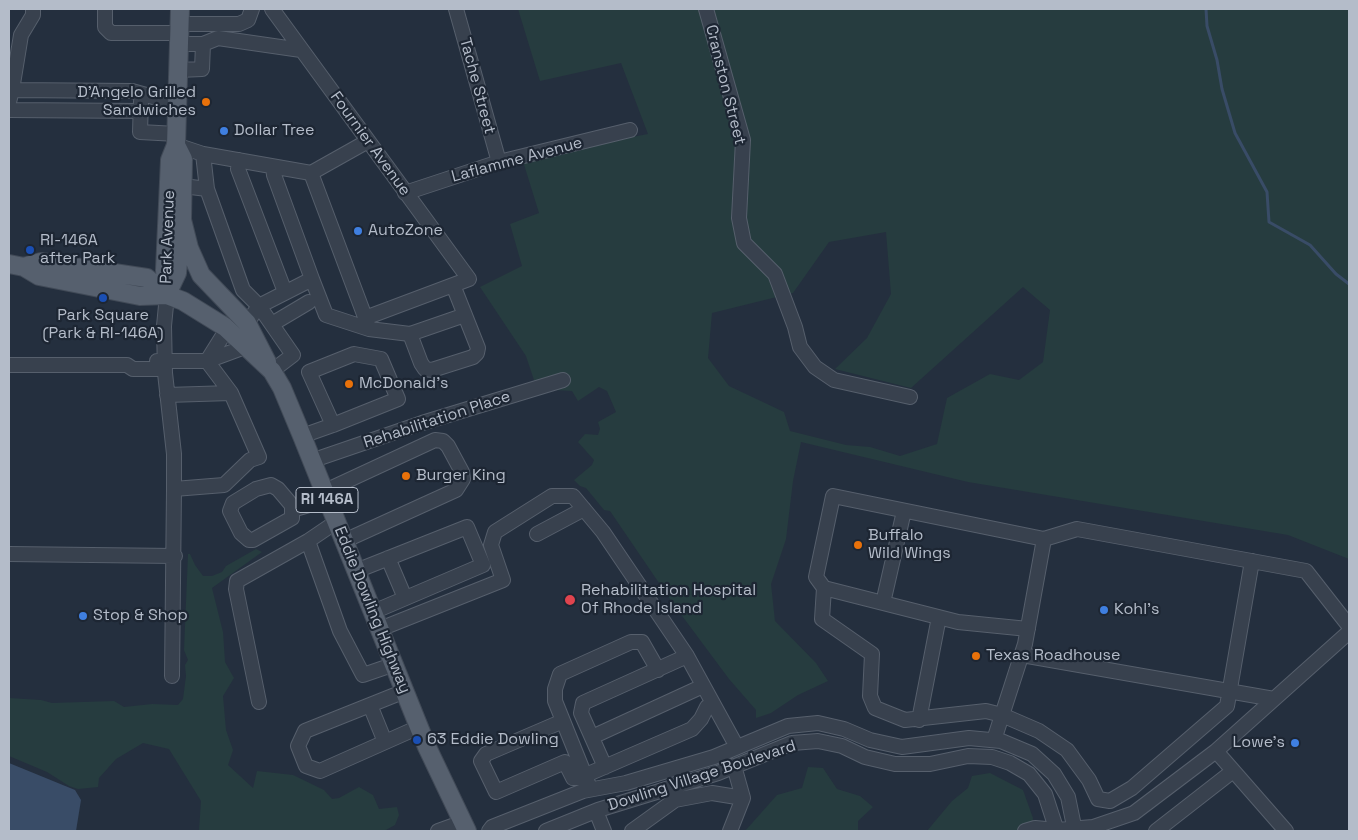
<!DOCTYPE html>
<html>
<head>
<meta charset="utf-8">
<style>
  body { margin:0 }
  #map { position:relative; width:1358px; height:840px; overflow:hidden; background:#242f3e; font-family:"Space Grotesk",sans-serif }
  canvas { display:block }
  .frame { position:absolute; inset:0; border:10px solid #b4bcc9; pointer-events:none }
</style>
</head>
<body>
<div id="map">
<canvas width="1358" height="840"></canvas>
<div class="frame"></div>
</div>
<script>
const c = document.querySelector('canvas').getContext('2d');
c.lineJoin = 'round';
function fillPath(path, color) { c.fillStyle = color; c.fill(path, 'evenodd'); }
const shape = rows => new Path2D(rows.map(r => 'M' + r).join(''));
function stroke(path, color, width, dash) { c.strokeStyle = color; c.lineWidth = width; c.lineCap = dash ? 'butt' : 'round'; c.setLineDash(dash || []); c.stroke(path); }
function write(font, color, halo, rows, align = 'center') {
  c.font = font + ' "Space Grotesk",sans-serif'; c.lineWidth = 4.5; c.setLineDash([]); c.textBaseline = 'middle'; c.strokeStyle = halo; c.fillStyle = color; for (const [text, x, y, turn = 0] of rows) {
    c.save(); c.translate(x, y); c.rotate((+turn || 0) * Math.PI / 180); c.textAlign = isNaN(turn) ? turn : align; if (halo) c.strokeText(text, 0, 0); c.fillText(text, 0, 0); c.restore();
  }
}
fillPath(shape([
  [518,9,1349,9,1349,559,1288,535,968,482,801,442,793,481,786,539,771,584,775,621,816,663,828,681,798,695,771,713,756,718,756,710,729,679,674,605,610,511,604,510,586,488,580,486,574,480,592,465,594,460,578,442,585,434,598,435,600,429,598,422,616,412,607,391,599,387,578,401,572,391,537,389,526,356,480,287,522,266,510,224,539,213,522,158,648,134,621,63,540,81],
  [886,232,891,294,867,338,835,369,911,388,1023,287,1050,310,1043,362,1019,380,990,374,947,398,937,444,900,456,870,447,846,445,790,431,784,412,729,386,708,358,712,313,793,293,829,242],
  [256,549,262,552,212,588,223,632,225,662,234,678,223,696,226,730,233,750,228,765,253,788,257,771,293,775,324,790,332,799,339,798,359,787,373,795,379,809,397,807,399,815,395,825,384,831,199,831,201,801,169,749,143,743,116,759,99,778,98,787,78,789,69,786,47,772,9,756,9,698,41,700,52,703,114,701,124,707,152,704,178,705,183,699,186,676,185,665,188,660,184,650,188,554,190,554,195,565,203,576,212,576,222,572,226,566],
  [808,767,823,768,837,789,860,796,873,807,858,821,858,831,745,831,777,795,802,788],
  [990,773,1023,790,1033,818,1032,831,927,831,952,801,968,788,972,776]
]), '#263c3f');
fillPath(shape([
  [9,763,75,790,81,800,76,831,9,831]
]), '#394c67');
stroke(shape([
  [1206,9,1207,26,1217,60,1222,89,1235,133,1267,192,1269,222,1310,245,1336,274,1349,284]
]), '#394c67', 3);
const minor = shape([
  [105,9,105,27,111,33,180,33],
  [272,9,469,279,365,318],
  [456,9,499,162],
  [706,9,743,140,739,218,744,243,775,274,795,327,800,347,815,367,834,380,910,397],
  [180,24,239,24,248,20,252,9],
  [203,44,218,38,301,50],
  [179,70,202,69,203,44,179,44],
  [12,90,21,35,33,15,33,9],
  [141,101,140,132,177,134],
  [9,102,12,90,132,91,178,104],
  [9,110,141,111],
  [176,145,203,154,207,189],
  [203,154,311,173,368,141],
  [239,160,238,169,285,292],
  [273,167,274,175,312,279],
  [311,173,368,325],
  [183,186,207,189,243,290,259,306,293,355,272,371],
  [405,193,499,162,630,130],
  [167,295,164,326,165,373,174,454,174,489,172,676],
  [247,323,259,306,312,279,326,315,369,329,410,334,421,363,425,369,432,370,473,357,477,353,478,348,453,285],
  [272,324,309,302],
  [410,334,465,315],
  [157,361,207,361,245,347],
  [207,361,231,393],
  [207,361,227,329],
  [9,365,127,365,133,369,165,369],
  [167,395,231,393,259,457,250,460,224,485,174,489],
  [302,436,333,425,398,399,381,359,354,354,309,372,333,425],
  [311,461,422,423,563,380],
  [323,492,435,440,443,441,448,446,462,472,463,479,456,490,344,541],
  [292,508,292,518,253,540,249,540,241,533,230,511,233,503,256,489,271,485,278,489,295,509,327,500],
  [537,534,584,509],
  [308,541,340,631,363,675,395,664],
  [9,554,175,556],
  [388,558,405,598],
  [356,571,467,527,483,565,373,612],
  [824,588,816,577,833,496,1044,539],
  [883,603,904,511],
  [380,629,503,580,491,545,495,532,552,496,573,496,603,532,687,656,737,747],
  [1028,629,958,622,824,588,822,619,872,654,870,696,875,708,905,720,986,711,1002,715,1039,731,1067,750,1089,780,1098,799,1110,801,1132,788,1227,706,1252,561],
  [1022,655,1274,699],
  [405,691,305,731,298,746,306,766,320,771,419,727],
  [259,702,236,589,237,581,308,541,336,522],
  [370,705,385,742],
  [919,720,939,617],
  [563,721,486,754,481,761,496,792,565,762,573,778,579,778,692,729,701,719,707,707,713,704],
  [592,737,703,686],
  [994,740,1025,644,1044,539,1077,529,1306,571,1349,626],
  [1216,751,1349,632],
  [605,767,581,713,583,703,687,656],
  [588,783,555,701,555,689,560,674,631,642,642,642,658,670],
  [596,811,604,831],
  [438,831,463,822],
  [489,831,492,827,583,791,626,783,714,757,788,726,818,723,844,729,870,740,902,747,969,738,1001,741,1032,754,1054,774,1068,797,1075,831],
  [546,831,598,810,718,773,792,743,818,741,842,746,865,757,895,764,930,764,968,756,992,757,1010,763,1029,774,1045,794,1057,831],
  [632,831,675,800,712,793,743,798],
  [730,831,743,798,734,766],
  [1025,831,1035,828,1057,830,1093,827,1134,813,1216,751,1286,831],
  [1156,831,1233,771]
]);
const major = shape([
  [182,220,189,248,201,275,247,323,267,362],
  [9,264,24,267,39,276,140,296,167,295],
  [24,267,41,262,147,278,167,295,183,301,225,327,272,371,282,388,302,436,427,747,467,831],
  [168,292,177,273,182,220,183,159,176,145],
  [167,295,165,270,170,160,176,145,180,9]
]);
stroke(minor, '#565f6c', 16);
stroke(major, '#414a57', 20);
stroke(minor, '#38414e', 14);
stroke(major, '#56606e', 18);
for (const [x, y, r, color] of [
  [206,102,5,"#e8710a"],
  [224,131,5,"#3f7fe0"],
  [358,231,5,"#3f7fe0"],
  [30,250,5,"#1a4fb4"],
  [103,298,5,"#1a4fb4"],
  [349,384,5,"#e8710a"],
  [406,476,5,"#e8710a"],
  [858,545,5,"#e8710a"],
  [570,600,6,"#e0444e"],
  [1104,610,5,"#3f7fe0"],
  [83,616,5,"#3f7fe0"],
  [976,656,5,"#e8710a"],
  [417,740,5,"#1a4fb4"],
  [1295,743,5,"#3f7fe0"]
]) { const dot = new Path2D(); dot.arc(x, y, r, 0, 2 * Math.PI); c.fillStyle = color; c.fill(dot); stroke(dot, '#1d2633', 2); }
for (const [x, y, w] of [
  [327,500,62]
]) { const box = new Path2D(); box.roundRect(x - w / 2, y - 12.5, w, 25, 4); c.fillStyle = '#1d2633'; c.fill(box); stroke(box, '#b4bcc9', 1); }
write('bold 15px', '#b4bcc9', null, [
  ["RI 146A",327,500]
]);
write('16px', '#b4bcc9', '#1d2633', [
  ["Cranston Street",725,85,76],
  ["Tache Street",477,86,75],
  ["Fournier Avenue",370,144,54],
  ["Laflamme Avenue",517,160,-15],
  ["Park Avenue",168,237,-88],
  ["Rehabilitation Place",437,420,-18],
  ["Eddie Dowling Highway",372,610,68],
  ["Dowling Village Boulevard",702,776,-18]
]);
write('16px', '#b4bcc9', '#1d2633', [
  ["D'Angelo Grilled",196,93,"right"],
  ["Sandwiches",196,111,"right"],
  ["Dollar Tree",234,131],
  ["AutoZone",368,231],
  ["RI-146A",40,241],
  ["after Park",40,259],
  ["Park Square",103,316,"center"],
  ["(Park & RI-146A)",103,334,"center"],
  ["McDonald's",359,384],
  ["Burger King",416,476],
  ["Buffalo",868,536],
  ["Wild Wings",868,554],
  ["Rehabilitation Hospital",581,591],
  ["Of Rhode Island",581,609],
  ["Kohl's",1114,610],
  ["Stop & Shop",93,616],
  ["Texas Roadhouse",986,656],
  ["63 Eddie Dowling",427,740],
  ["Lowe's",1285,743,"right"]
], 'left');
</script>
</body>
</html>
